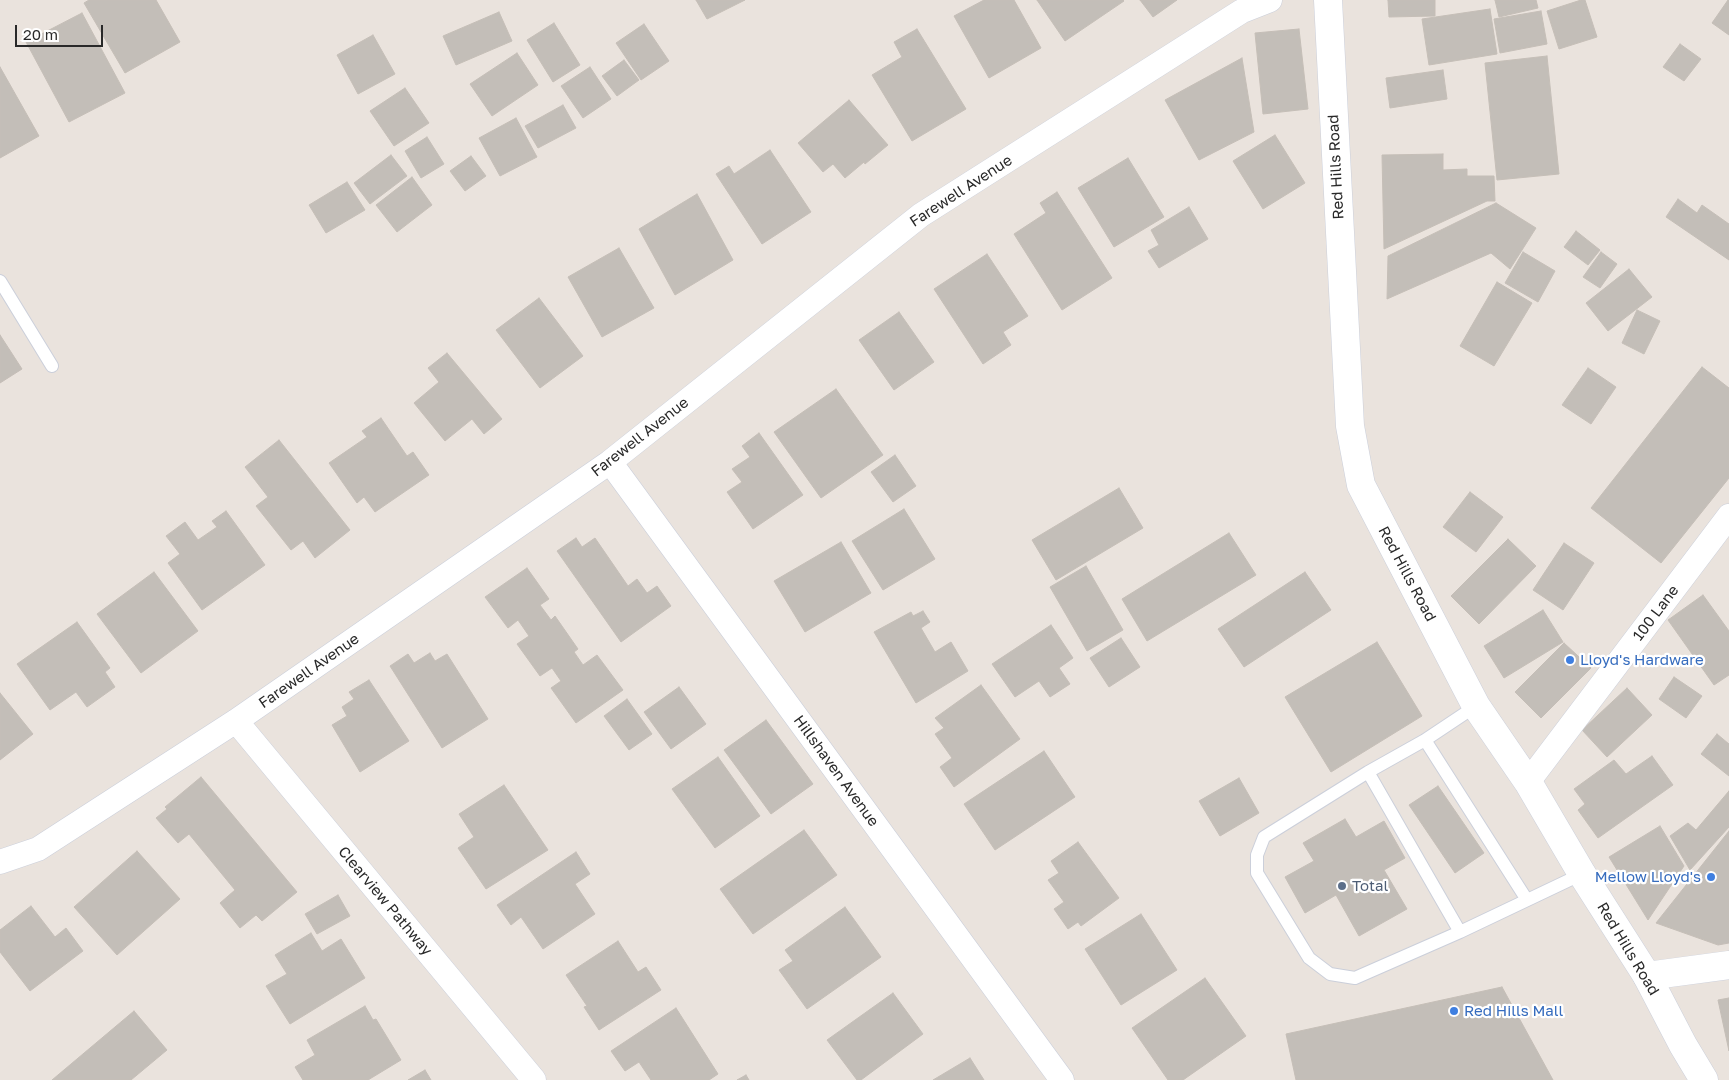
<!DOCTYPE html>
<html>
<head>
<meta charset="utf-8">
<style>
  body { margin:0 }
  #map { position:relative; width:1729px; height:1080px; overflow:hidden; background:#eae3dd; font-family:"Golos Text",sans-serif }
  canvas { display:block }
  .scale { position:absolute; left:15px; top:25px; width:88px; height:22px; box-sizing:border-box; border:2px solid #292929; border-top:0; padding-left:6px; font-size:15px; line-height:18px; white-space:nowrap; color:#292929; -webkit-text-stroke:4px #fff; paint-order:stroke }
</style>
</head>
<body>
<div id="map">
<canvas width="1729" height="1080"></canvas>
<div class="scale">20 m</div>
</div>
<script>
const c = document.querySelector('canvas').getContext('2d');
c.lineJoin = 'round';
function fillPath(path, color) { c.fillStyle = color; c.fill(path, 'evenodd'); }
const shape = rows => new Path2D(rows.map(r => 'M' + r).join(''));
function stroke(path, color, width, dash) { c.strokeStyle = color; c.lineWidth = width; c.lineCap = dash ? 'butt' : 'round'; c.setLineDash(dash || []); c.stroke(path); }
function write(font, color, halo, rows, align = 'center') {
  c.font = font + ' "Golos Text",sans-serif'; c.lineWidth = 4.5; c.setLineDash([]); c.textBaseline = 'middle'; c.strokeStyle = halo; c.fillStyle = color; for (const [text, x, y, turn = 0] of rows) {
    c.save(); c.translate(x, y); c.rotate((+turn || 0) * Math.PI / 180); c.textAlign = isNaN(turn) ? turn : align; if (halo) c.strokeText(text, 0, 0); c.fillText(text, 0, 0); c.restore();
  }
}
const building = shape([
  [89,0,156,0,180,42,125,73,84,3,89,0],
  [696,0,745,0,707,19,696,0],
  [984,0,1014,0,1041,48,989,78,954,16,984,0],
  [1037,0,1123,0,1124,1,1065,41,1037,0],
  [1140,0,1177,0,1153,17,1140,0],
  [1388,0,1435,0,1435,16,1389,17,1388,0],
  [1495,0,1536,0,1538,8,1499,17,1495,0],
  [1581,0,1585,0,1597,37,1559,49,1547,11,1581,0],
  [1728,0,1729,0,1729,35,1712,23,1728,0],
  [1490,9,1497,54,1429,65,1422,19,1490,9],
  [1541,11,1547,44,1500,53,1494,19,1541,11],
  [499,12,512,41,456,65,443,36,499,12],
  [82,13,125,93,69,122,26,42,82,13],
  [554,23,580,65,553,82,527,40,554,23],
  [644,24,669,61,641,80,616,43,644,24],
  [917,29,966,109,912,141,872,75,902,57,894,42,917,29],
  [1299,29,1308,109,1263,114,1255,33,1299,29],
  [373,35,395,74,358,94,337,55,373,35],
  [1680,44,1701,59,1684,81,1663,67,1680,44],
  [517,53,538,85,492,116,470,84,517,53],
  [1547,56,1559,174,1497,180,1485,63,1547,56],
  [1242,58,1254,132,1199,160,1165,100,1242,58],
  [624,60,639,80,617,96,602,76,624,60],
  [0,67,39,136,0,158,0,67],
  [590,67,611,99,583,118,561,86,590,67],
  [1443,70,1447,99,1390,108,1386,78,1443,70],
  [405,88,429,123,394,146,370,111,405,88],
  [849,100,888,145,865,164,864,162,845,178,833,164,823,172,798,143,849,100],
  [563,105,576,128,538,148,525,126,563,105],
  [516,118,537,157,500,176,479,138,516,118],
  [1275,135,1305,183,1263,209,1233,161,1275,135],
  [427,137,444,164,421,178,405,151,427,137],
  [770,150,811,212,762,244,716,174,729,166,734,174,770,150],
  [1443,154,1443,170,1467,169,1467,176,1494,176,1495,201,1487,201,1384,249,1382,155,1443,154],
  [391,155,407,176,370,204,354,183,391,155],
  [471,156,486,176,465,191,450,171,471,156],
  [1128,158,1164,217,1114,247,1078,188,1128,158],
  [412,177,432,205,397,232,376,205,412,177],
  [347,182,365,210,326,233,309,205,347,182],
  [1057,192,1112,278,1062,310,1014,234,1046,213,1040,203,1057,192],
  [697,194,733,260,675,295,639,229,697,194],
  [1678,199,1697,213,1702,205,1729,224,1729,260,1666,217,1678,199],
  [1496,203,1536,228,1510,269,1491,253,1387,299,1388,256,1496,203],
  [1189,207,1208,239,1159,268,1148,251,1159,245,1151,230,1189,207],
  [1576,231,1600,250,1588,265,1564,247,1576,231],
  [619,248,654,308,602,337,568,277,619,248],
  [1523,252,1555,271,1538,302,1505,283,1523,252],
  [1601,252,1617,264,1600,288,1583,277,1601,252],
  [987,254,1028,316,1003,332,1011,345,983,364,934,289,987,254],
  [1629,269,1652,297,1608,331,1586,303,1629,269],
  [1497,282,1532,303,1494,366,1460,346,1497,282],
  [539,298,583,356,540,388,496,330,539,298],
  [1637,310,1660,321,1644,354,1622,343,1637,310],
  [899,312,934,362,894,390,859,340,899,312],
  [0,335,22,369,0,383,0,335],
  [447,353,502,419,484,434,472,419,445,441,414,403,439,382,428,368,447,353],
  [1702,367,1729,388,1729,478,1661,563,1591,508,1702,367],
  [1588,368,1616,387,1591,424,1562,405,1588,368],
  [836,389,883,455,821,498,774,432,836,389],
  [381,418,407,456,413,452,429,475,375,512,364,497,357,503,329,463,367,437,362,431,381,418],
  [759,433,803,495,753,529,727,492,742,482,732,469,750,457,742,446,759,433],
  [279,440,350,530,315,558,303,541,291,550,256,506,268,497,245,467,279,440],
  [895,455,916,486,893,502,871,472,895,455],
  [1119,488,1143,528,1056,580,1032,540,1119,488],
  [1470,492,1503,517,1476,552,1443,527,1470,492],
  [904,509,935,559,883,590,852,541,904,509],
  [226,511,265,565,202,610,168,563,180,554,166,536,185,522,198,540,217,527,212,521,226,511],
  [1229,533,1256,575,1147,641,1122,599,1229,533],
  [576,538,582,547,595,538,628,586,637,579,647,593,657,586,671,606,621,642,557,551,576,538],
  [1508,539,1536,566,1479,624,1451,596,1508,539],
  [841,542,871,593,805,632,774,581,841,542],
  [1564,543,1594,563,1563,610,1533,590,1564,543],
  [1086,566,1123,630,1087,651,1050,587,1086,566],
  [527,568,549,599,540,605,551,620,555,616,578,649,574,652,583,665,597,655,623,690,576,723,551,688,561,681,552,668,540,676,517,644,529,636,518,620,508,628,485,597,527,568],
  [154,572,198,631,141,673,97,614,154,572],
  [1305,572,1331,610,1244,667,1218,629,1305,572],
  [1703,595,1729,631,1729,675,1714,685,1668,620,1703,595],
  [1543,610,1563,642,1504,678,1484,646,1543,610],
  [923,611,930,622,921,628,935,652,951,642,968,671,916,703,874,632,911,612,913,616,923,611],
  [77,622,110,668,105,672,115,687,87,707,76,692,50,710,17,664,77,622],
  [1051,625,1073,658,1059,668,1070,684,1050,697,1039,681,1015,697,992,664,1051,625],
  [1121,638,1140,667,1109,687,1090,658,1121,638],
  [1377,642,1422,716,1331,772,1285,697,1377,642],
  [1564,643,1591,668,1541,718,1515,692,1564,643],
  [430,653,435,661,447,654,488,719,442,748,390,666,408,654,414,663,430,653],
  [1674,677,1702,696,1686,718,1659,699,1674,677],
  [369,680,409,741,360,772,332,725,347,716,342,707,354,699,349,692,369,680],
  [981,685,1020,739,954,787,940,767,952,758,935,734,944,728,935,718,981,685],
  [679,687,706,724,671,749,644,712,679,687],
  [1627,688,1652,715,1607,757,1582,730,1627,688],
  [0,693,33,734,0,760,0,693],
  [627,699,652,734,629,750,604,716,627,699],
  [766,720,813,784,771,814,724,750,766,720],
  [1717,734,1729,744,1729,776,1701,754,1717,734],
  [1044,751,1075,797,995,850,964,804,1044,751],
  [1652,756,1673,785,1598,838,1578,810,1585,804,1574,789,1614,760,1626,774,1652,756],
  [718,757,760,816,715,848,672,789,718,757],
  [201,777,297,892,262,921,256,915,240,928,220,903,235,890,189,834,178,843,156,818,167,809,165,807,201,777],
  [1239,778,1259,813,1220,836,1199,801,1239,778],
  [504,785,548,850,486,889,458,848,474,837,459,814,504,785],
  [1438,786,1484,853,1455,873,1409,805,1438,786],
  [1729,791,1729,827,1690,870,1670,836,1688,823,1696,830,1729,791],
  [1345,819,1356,837,1384,821,1405,858,1384,870,1407,909,1359,936,1336,895,1305,913,1285,877,1314,861,1303,843,1345,819],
  [1660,826,1684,866,1648,920,1609,857,1660,826],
  [804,830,837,875,753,934,720,889,804,830],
  [1729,831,1729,943,1718,945,1656,923,1729,831],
  [1078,842,1119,898,1081,926,1078,922,1068,929,1054,909,1064,902,1048,880,1059,873,1051,861,1078,842],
  [137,851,180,899,117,955,74,907,137,851],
  [576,852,590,874,575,884,595,914,543,949,521,917,511,925,497,905,576,852],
  [338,895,350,916,317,934,305,914,338,895],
  [31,906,55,937,66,928,83,951,30,991,0,952,0,930,31,906],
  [845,907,881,957,807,1009,779,970,793,961,785,950,845,907],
  [1141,914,1177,970,1121,1005,1085,949,1141,914],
  [311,933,322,951,341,939,365,978,290,1024,266,986,287,974,275,955,311,933],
  [618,941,638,972,646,967,661,990,599,1030,584,1007,587,1006,566,975,618,941],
  [1205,978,1246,1036,1183,1080,1168,1080,1132,1028,1205,978],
  [1502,987,1553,1080,1296,1080,1286,1034,1502,987],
  [893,993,923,1034,861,1080,857,1080,827,1040,893,993],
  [1729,998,1729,1051,1718,1000,1729,998],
  [365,1006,373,1020,376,1019,401,1060,368,1080,303,1080,295,1067,315,1055,307,1040,365,1006],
  [676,1008,718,1074,709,1080,651,1080,639,1062,625,1071,611,1051,676,1008],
  [134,1011,167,1050,131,1080,52,1080,134,1011],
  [970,1058,984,1080,933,1080,970,1058],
  [425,1070,431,1080,408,1080,425,1070],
  [746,1075,749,1080,737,1080,746,1075]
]);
fillPath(building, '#c3beb8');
stroke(building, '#c5beb7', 1);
const service = shape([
  [0,281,52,366],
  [1476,706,1425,740,1368,772,1264,837,1257,855,1257,873,1309,958,1330,974,1355,978,1460,932,1582,874],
  [1425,740,1527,900],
  [1368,772,1460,932]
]);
const minor = shape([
  [610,462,1062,1080],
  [236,721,534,1080],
  [1528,782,1729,516],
  [0,862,38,849,236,721,610,462,921,215,1242,11,1270,0]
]);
const tertiary = shape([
  [1647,976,1729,965]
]);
const secondary = shape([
  [1328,0,1350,426,1361,485,1476,706,1528,782,1582,874,1647,976,1683,1045,1704,1080]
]);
stroke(service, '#cbcfda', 14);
stroke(minor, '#cbcfda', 25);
stroke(tertiary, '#cbcfda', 29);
stroke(secondary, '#cbcfda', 29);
stroke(service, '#fff', 12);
stroke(minor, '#fff', 24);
stroke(tertiary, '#fff', 28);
stroke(secondary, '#fff', 28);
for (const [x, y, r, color] of [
  [1570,660,5,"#3f7fe0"],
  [1711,877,5,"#3f7fe0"],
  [1342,886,5,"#5c6f8a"],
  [1454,1011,5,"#3f7fe0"]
]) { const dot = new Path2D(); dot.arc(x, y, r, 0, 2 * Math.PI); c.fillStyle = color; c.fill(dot); stroke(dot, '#fff', 2); }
write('15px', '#292929', '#fff', [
  ["Red Hills Road",1336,167,-93],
  ["Farewell Avenue",961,191,-33],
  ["Farewell Avenue",640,437,-38],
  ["Red Hills Road",1407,574,62],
  ["100 Lane",1656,613,-53],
  ["Farewell Avenue",309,671,-35],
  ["Hillshaven Avenue",836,771,54],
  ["Clearview Pathway",385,901,50],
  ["Red Hills Road",1628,949,59]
]);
write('15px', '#366cbe', '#fff', [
  ["Lloyd's Hardware",1580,660],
  ["Mellow Lloyd's",1701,877,"right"],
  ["Red Hills Mall",1464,1011]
], 'left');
write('15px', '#4e5e75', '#fff', [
  ["Total",1352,886]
], 'left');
</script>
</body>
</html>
